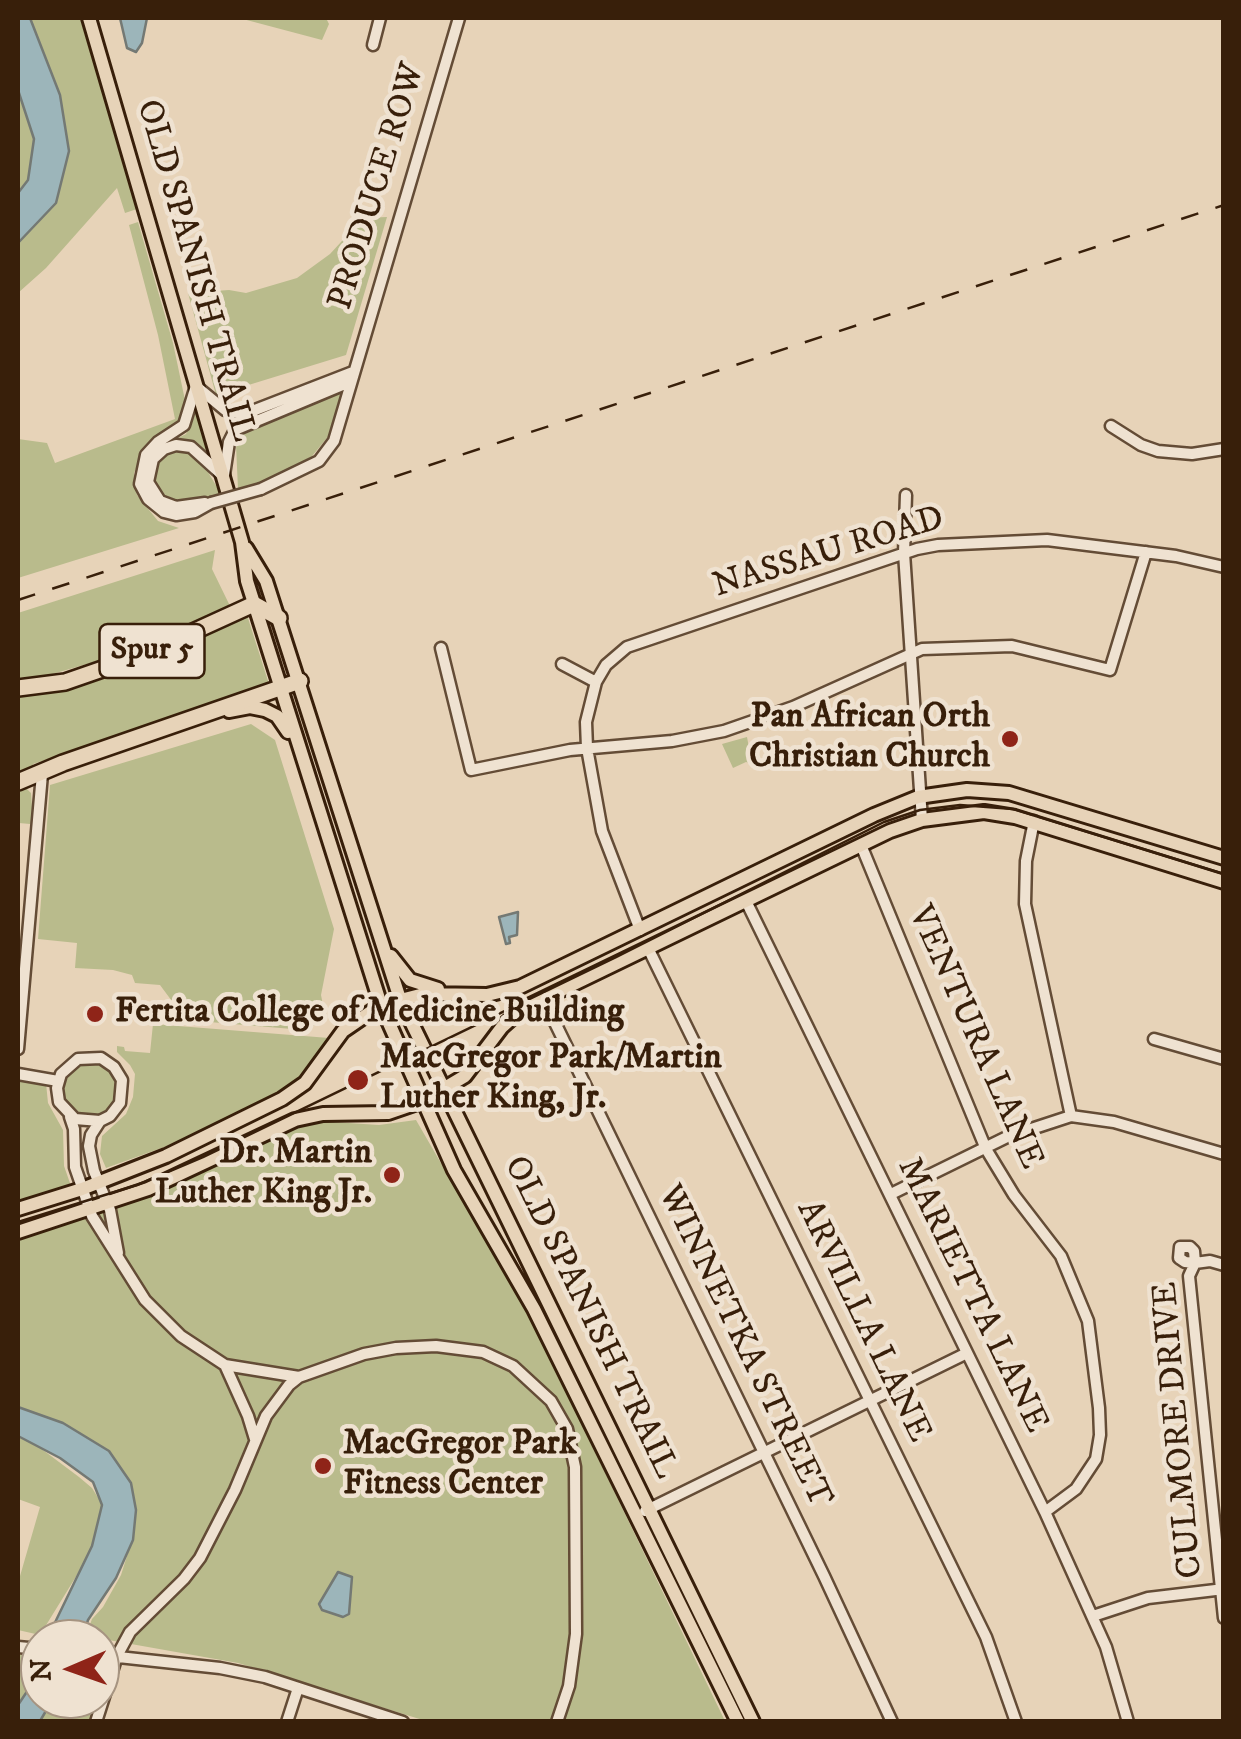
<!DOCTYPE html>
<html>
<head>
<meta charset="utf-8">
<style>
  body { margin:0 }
  #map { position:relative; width:1241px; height:1739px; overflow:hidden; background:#e7d3b8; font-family:"IM FELL DW Pica",serif }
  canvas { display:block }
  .frame { position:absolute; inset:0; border:20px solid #381f0a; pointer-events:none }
  .north { position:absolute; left:20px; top:1619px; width:100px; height:100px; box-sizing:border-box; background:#efe2d1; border:2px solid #a69481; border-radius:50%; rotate:268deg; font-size:28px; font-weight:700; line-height:40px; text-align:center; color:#381f0a }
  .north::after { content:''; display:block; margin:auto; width:35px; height:45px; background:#8f2418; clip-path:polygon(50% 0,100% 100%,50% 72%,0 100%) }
</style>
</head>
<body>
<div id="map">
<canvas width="1241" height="1739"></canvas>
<div class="frame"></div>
<div class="north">N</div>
</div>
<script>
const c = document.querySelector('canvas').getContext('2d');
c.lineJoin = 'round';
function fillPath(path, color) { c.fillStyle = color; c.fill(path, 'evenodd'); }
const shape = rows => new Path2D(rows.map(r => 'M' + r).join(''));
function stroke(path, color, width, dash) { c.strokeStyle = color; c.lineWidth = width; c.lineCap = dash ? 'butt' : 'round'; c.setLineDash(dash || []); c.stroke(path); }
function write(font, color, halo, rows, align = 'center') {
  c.font = font + ' "IM FELL DW Pica",serif'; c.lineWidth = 9; c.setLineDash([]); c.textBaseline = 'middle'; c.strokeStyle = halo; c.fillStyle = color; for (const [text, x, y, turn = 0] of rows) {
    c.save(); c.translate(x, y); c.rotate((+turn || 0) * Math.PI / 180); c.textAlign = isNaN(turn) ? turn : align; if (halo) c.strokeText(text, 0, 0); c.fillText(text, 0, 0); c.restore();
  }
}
fillPath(shape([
  [18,18,80,18,137,209,125,213,117,188,46,268,18,293],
  [239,18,326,18,329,24,322,40],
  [387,217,346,355,216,395,188,293,229,290,246,293,297,278,330,254,363,218],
  [138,222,173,343,186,405,185,418,172,433,154,438,142,455,134,473,137,495,158,521,179,528,18,578,18,439,47,443,55,463,175,419,158,335,129,225],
  [339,392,343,393,331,433,308,461,271,480,238,489,236,445,245,430],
  [196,412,198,412,209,453,197,444,174,440,186,434],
  [180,449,191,451,201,460,221,494,178,502,166,498,158,489,154,474,159,461,168,452],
  [215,550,212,569,230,606,118,655,18,684,18,613],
  [247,615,269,684,267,687,33,764,34,770,18,775,18,695],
  [251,724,275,740,334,929,321,995,326,1020,304,1030,186,1020,160,985,135,983,132,975,113,970,75,968,77,943,38,939,50,785],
  [747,737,752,764,746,762,733,768,722,744],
  [18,786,24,786,31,793,33,821,30,824,19,823],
  [153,1024,329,1038,304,1074,288,1090,167,1146,106,1168,100,1154,102,1136,126,1114,133,1097,135,1074,130,1065,117,1052,117,1046,124,1047,125,1051,150,1053],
  '61 1089a29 29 0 1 1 58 0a29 29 0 1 1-58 0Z',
  [18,1079,46,1083,48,1103,63,1130,64,1166,71,1186,18,1205],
  [416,1120,530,1317,725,1721,426,1721,238,1663,86,1636,92,1619,103,1607,121,1575,132,1540,136,1510,131,1483,109,1451,63,1423,18,1407,18,1240,151,1196,294,1127,318,1121,379,1125],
  [18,1437,35,1444,79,1477,92,1488,102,1504,102,1527,93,1549,40,1635,18,1630,18,1583,40,1507,18,1499],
  [18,1654,40,1657,40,1699,97,1699,90,1721,18,1721]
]), '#b9bb8c');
const water = shape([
  [18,18,30,18,60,95,69,151,56,203,18,243,18,193,28,180,34,139,18,90,18,18],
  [120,18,147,18,142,43,136,52,127,48,120,18],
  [518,912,517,935,509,937,510,943,506,944,499,917,518,912],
  [18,1407,63,1423,109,1451,131,1483,136,1510,133,1540,116,1578,88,1620,82,1639,47,1639,92,1546,102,1505,93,1482,60,1458,18,1436,18,1407],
  [338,1572,352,1577,349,1614,343,1617,322,1610,319,1604,338,1572],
  [40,1672,40,1699,53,1699,40,1721,18,1721,18,1705,40,1672]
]);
fillPath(water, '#9cb5ba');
stroke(water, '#747974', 2.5);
const minor = shape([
  [373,45,380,18],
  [1111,426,1141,445,1158,451,1192,454,1224,449],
  [224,475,229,442,235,430,350,382],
  [261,489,319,461,334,441,459,18],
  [906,495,904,553,922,820],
  [205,503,176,507,160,501,148,482,153,459,164,449,176,445,191,447,222,475],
  [211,503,195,512,176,515,164,512,148,499,140,484,146,455,158,442,184,425,196,386,225,410,237,413,255,410,353,372],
  [441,648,471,770,570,750,672,741,724,731,793,707,922,649,1012,646,1110,670,1146,552],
  [562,664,596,682],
  [1034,821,1026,861,1025,904,1071,1116],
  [861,845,986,1149,1014,1195,1061,1256,1088,1321,1099,1408,1100,1435,1096,1459,1076,1489,1045,1512],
  [746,901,1045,1512,1106,1647,1128,1722],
  [640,930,602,831,587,748,586,722,596,682,606,665,627,647,917,549,938,545,1047,540,1176,556,1224,567],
  [649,950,986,1637,1016,1722],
  [543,998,824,1576,892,1722],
  [1154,1039,1224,1059],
  [18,1049,42,774],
  [18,1074,58,1081],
  [70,1117,74,1129,75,1167,92,1216,145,1300,181,1336,225,1365,248,1416,255,1439],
  [100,1121,75,1119,59,1102,57,1088,61,1074,78,1059,101,1058,114,1067,122,1080,120,1103,110,1116,100,1121,91,1135,89,1146,94,1171,110,1210,118,1253],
  [891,1194,1007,1137,1071,1116,1114,1122,1224,1154],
  [1195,1263,1189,1276,1224,1618],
  [1195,1263,1194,1251,1190,1247,1180,1247,1179,1258,1185,1262,1195,1263,1210,1261,1224,1265],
  [225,1365,299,1377],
  [645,1511,967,1353],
  [1093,1616,1148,1598,1224,1589],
  [18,1647,40,1649],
  [100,1655,220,1668,265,1677,403,1722],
  [96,1722,117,1656,130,1632,184,1579,200,1558,235,1490,266,1416,289,1385,299,1377,364,1354,396,1348,436,1346,483,1352,513,1366,551,1401,567,1429,575,1467,576,1634,569,1686,557,1722],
  [287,1722,298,1688]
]);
const major = shape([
  [89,18,242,542,247,581,381,1005,454,1170,534,1309,738,1722],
  [246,548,266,581,400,999,753,1722],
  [229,711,250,707,265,710,277,716,288,732],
  [391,956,410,980,438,989],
  [18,1209,82,1189,166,1156,282,1099,305,1083,343,1031,381,1005,424,994,487,995,520,987,874,815,918,797,967,790,1009,793,1224,858],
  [18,1232,148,1189,295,1120,323,1114,388,1113,423,1101,465,1076,502,1027,522,1009,890,831,922,820,984,812,1015,817,1224,882]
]);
const highway = shape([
  [18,688,65,682,140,656,254,604,279,618],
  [18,782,63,763,300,681]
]);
stroke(minor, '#644c36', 15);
stroke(major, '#381f0a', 18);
stroke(highway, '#381f0a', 20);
stroke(minor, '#efe2d1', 10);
stroke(major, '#e7d3b8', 12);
stroke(highway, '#e7d3b8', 15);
stroke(shape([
  [18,1222,137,1185,203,1157,616,957,884,822,920,810,960,805,1013,809,1224,874]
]), '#381f0a', 2.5);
stroke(shape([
  [18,600,1224,205]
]), '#381f0a', 2.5, [18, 18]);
const minorBridge = shape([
  [211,503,261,489]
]);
stroke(minorBridge, '#644c36', 15, []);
stroke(minorBridge, '#efe2d1', 10);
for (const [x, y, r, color] of [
  [1010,739,10,"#8f2418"],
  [95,1014,10,"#8f2418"],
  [358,1080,12,"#8f2418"],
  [392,1175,10,"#8f2418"],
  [323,1466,10,"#8f2418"]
]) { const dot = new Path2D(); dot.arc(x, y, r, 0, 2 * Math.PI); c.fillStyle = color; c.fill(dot); stroke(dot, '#efe2d1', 4); }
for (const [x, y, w] of [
  [152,651,105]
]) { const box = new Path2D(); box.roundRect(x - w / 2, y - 27, w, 54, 8); c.fillStyle = '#efe2d1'; c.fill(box); stroke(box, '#381f0a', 2.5); }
write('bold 32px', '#381f0a', null, [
  ["Spur 5",152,651]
]);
write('35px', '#381f0a', '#efe2d1', [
  ["PRODUCE ROW",379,187,-73],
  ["OLD SPANISH TRAIL",194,271,74],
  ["NASSAU ROAD",829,554,-17],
  ["VENTURA LANE",974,1038,66],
  ["MARIETTA LANE",971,1296,64],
  ["OLD SPANISH TRAIL",589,1318,64],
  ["ARVILLA LANE",862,1322,64],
  ["WINNETKA STREET",743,1347,64],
  ["CULMORE DRIVE",1180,1430,-95]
]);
write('bold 35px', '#381f0a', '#efe2d1', [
  ["Pan African Orth",990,719,"right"],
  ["Christian Church",990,759,"right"],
  ["Fertita College of Medicine Building",115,1014],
  ["MacGregor Park/Martin",380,1060],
  ["Luther King, Jr.",380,1100],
  ["Dr. Martin",372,1155,"right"],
  ["Luther King Jr.",372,1195,"right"],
  ["MacGregor Park",343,1446],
  ["Fitness Center",343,1486]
], 'left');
</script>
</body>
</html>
